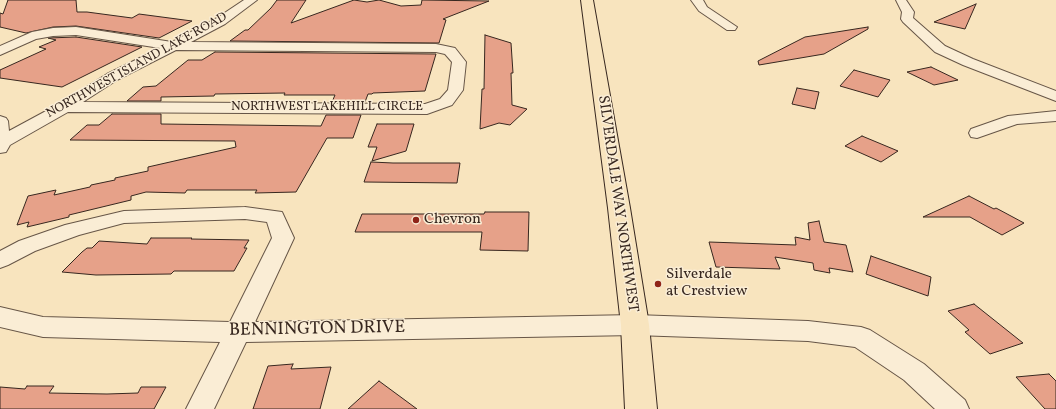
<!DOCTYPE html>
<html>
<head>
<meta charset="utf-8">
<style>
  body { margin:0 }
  canvas { display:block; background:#f8e4be }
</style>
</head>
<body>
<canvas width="1056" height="409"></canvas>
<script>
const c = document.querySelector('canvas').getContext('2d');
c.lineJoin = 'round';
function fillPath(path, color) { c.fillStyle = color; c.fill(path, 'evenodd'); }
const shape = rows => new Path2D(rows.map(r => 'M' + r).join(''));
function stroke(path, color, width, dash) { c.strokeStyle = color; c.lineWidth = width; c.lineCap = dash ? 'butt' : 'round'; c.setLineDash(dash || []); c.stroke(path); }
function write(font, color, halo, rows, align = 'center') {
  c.font = font + ' Vollkorn,serif'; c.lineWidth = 3; c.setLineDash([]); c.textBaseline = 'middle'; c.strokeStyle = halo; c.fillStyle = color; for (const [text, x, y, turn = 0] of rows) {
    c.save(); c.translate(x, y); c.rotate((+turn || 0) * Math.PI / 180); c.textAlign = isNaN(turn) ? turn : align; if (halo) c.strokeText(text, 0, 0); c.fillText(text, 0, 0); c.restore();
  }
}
const building = shape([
  [8,0,76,0,77,12,87,12,132,18,139,14,192,21,159,38,76,26,53,27,26,33,0,27,0,13,3,14,8,0],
  [277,0,306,0,291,23,354,0,367,2,379,0,401,6,421,5,422,0,489,1,443,19,446,20,439,43,230,41,245,30,248,30,271,8,277,0],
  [976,4,965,29,934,22,976,4],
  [868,27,868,29,824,54,759,65,758,61,805,37,868,27],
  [485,35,511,43,513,73,511,73,512,105,527,109,510,125,499,123,480,129,482,89,484,89,485,35],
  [76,37,142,47,62,87,0,78,0,70,46,49,39,47,56,40,48,38,76,37],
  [215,52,436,54,425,91,373,93,372,94,368,94,365,102,332,102,335,95,284,95,285,93,215,94,214,96,161,97,161,101,127,101,143,87,156,86,188,60,202,60,215,52],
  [931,67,958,80,934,85,907,72,931,67],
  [854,70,890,80,878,97,840,86,854,70],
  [797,88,819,92,815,109,792,104,797,88],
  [112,114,161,114,161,124,321,126,326,115,361,115,353,138,327,138,296,192,255,193,257,190,187,190,185,193,146,192,131,196,131,200,69,215,69,217,27,227,29,222,17,225,28,196,56,190,54,195,90,187,91,185,115,180,115,178,148,171,148,167,236,147,235,141,70,140,87,125,99,125,112,114],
  [377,124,414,124,406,151,372,161,377,147,368,147,377,124],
  [862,136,898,151,881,162,845,146,862,136],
  [371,162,393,163,460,163,457,183,364,182,371,162],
  [969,196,994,209,996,208,1024,223,1002,235,970,217,923,217,969,196],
  [485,212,529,212,528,251,480,250,482,232,355,232,362,214,484,214,485,212],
  [819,221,824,242,846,245,853,272,829,268,830,273,814,270,813,263,775,257,780,269,716,267,709,242,796,245,795,237,810,240,808,223,819,221],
  [151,238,192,238,191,239,249,240,244,248,247,248,234,271,174,271,171,274,96,275,62,272,82,252,87,248,92,248,99,241,147,244,151,238],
  [871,256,931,277,928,296,866,274,871,256],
  [974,304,1023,343,990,354,965,332,969,330,948,311,974,304],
  [293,364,291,369,331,367,320,409,253,409,268,366,293,364],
  [1049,374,1056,381,1056,409,1045,409,1016,377,1049,374],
  [379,381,417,409,348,409,379,381],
  [27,386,54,386,49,393,107,394,138,393,141,387,166,387,154,409,0,409,0,387,25,389,27,386]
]);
fillPath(building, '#e6a189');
stroke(building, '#37271f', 1);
const minor = shape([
  [244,0,257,0,225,24,191,42,436,44,455,48,466,62,463,90,452,105,427,114,68,112,10,145,6,152,0,153,0,116,6,118,8,121,9,131,59,104,107,74,160,48,76,35,53,36,36,39,0,55,0,46,32,32,53,28,76,27,172,42,217,18,244,0],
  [176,50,436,52,445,54,452,62,448,90,440,99,425,104,83,102,117,80,176,50],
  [691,0,703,0,707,7,737,27,735,30,727,30,699,11,691,0],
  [896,0,906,0,914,12,913,18,945,46,973,59,1056,91,1056,101,963,65,935,52,903,22,901,19,902,12,896,0],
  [1056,111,1056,121,1017,124,977,138,971,137,969,133,971,129,1008,116,1056,111],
  [245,207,282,212,294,238,255,322,635,315,808,321,861,327,870,330,924,364,965,400,969,409,935,409,904,380,855,347,808,341,635,335,246,342,214,409,186,409,220,342,43,337,0,327,0,307,43,317,230,322,272,238,267,222,245,219,124,223,79,235,35,251,8,265,0,268,0,251,19,241,65,225,124,211,245,207]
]);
const major = shape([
  [581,0,593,0,630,208,649,325,657,409,625,409,621,325,608,208,581,0]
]);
stroke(minor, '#675647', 2);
stroke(major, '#37271f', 2);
fillPath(minor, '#faedd5');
fillPath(major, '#f8e4be');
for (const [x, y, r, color] of [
  [416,220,4,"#8f2418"],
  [658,284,4,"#8f2418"]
]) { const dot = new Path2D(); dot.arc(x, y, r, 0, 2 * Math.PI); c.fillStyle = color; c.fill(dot); stroke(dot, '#faedd5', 1.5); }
write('13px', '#37271f', '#faedd5', [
  ["NORTHWEST ISLAND LAKE ROAD",137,66,-29],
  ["NORTHWEST LAKEHILL CIRCLE",327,108]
]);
write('15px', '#37271f', '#faedd5', [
  ["SILVERDALE WAY NORTHWEST",617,204,82]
]);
write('15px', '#37271f', '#faedd5', [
  ["Chevron",424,220],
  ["Silverdale",666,275],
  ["at Crestview",666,292]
], 'left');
write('18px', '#37271f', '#faedd5', [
  ["BENNINGTON DRIVE",317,330,-1]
]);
</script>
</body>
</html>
